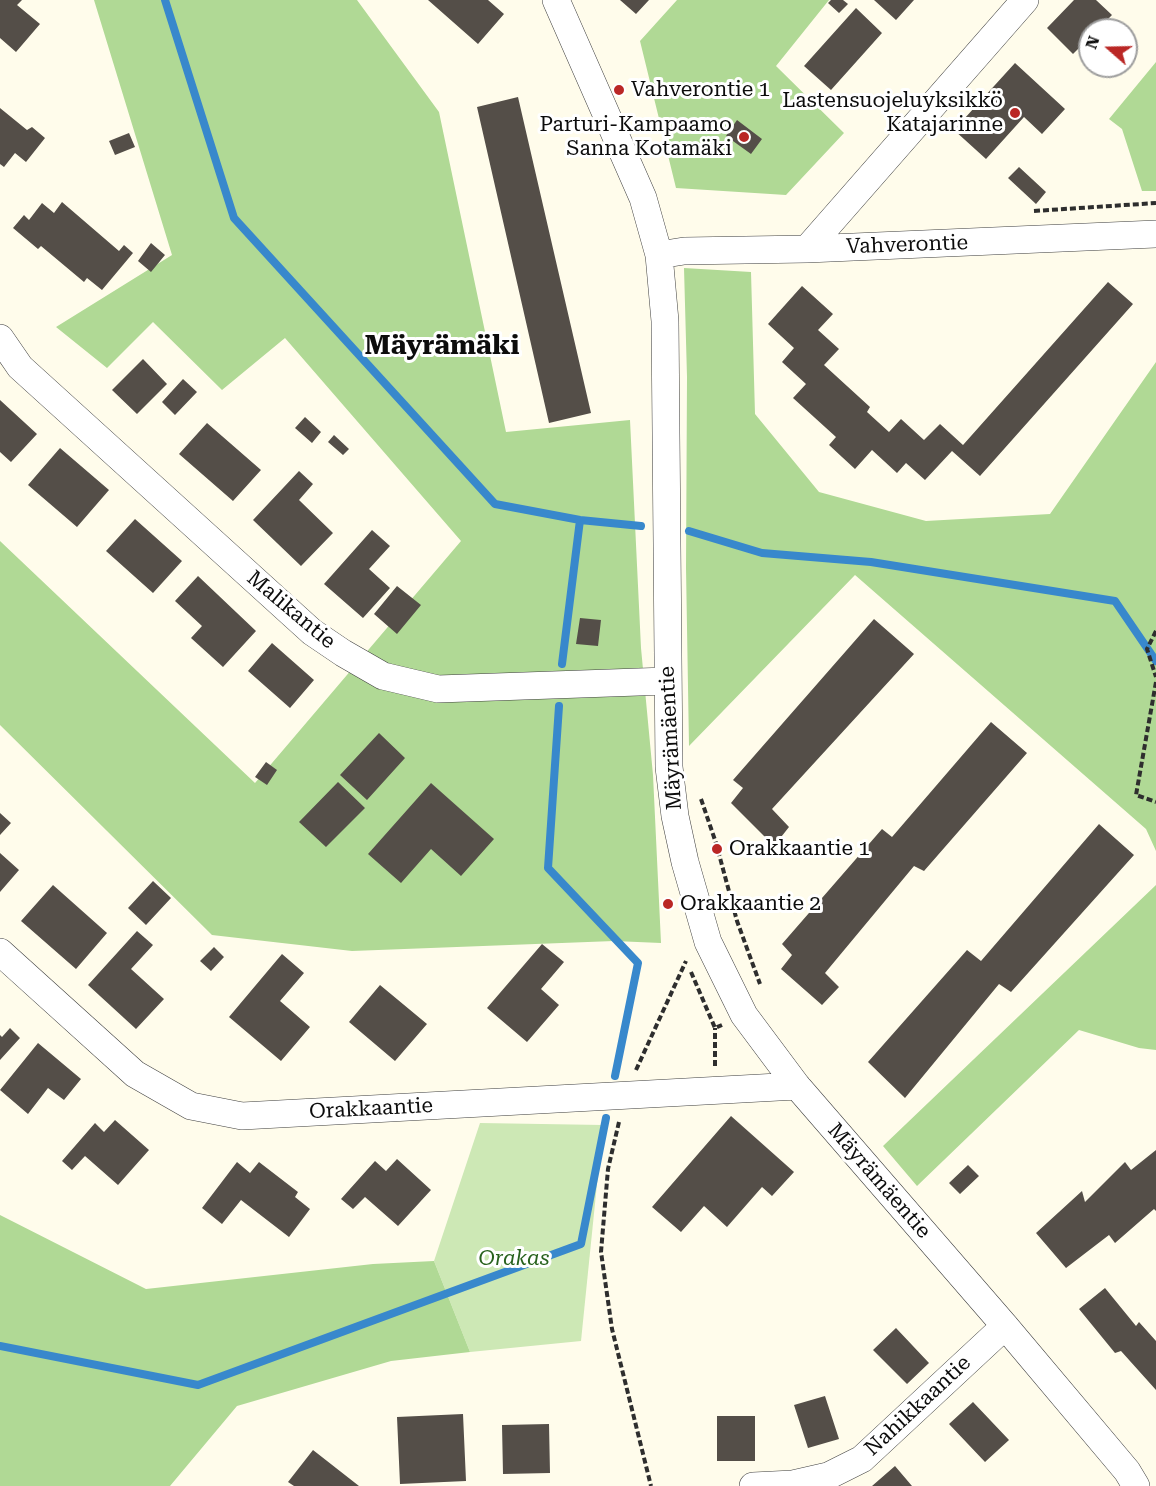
<!DOCTYPE html>
<html>
<head>
<meta charset="utf-8">
<style>
  body { margin:0 }
  #map { position:relative; width:1156px; height:1486px; overflow:hidden; background:#fffceb; font-family:"Roboto Serif",serif }
  canvas { display:block }
  .north { position:absolute; left:1078px; top:18px; width:60px; height:60px; box-sizing:border-box; background:#fff; border:2px solid #9e9e9e; border-radius:50%; rotate:290deg; font-size:16px; font-weight:700; line-height:24px; text-align:center; color:#0c0c0c }
  .north::after { content:''; display:block; margin:auto; width:21px; height:27px; background:#ba2725; clip-path:polygon(50% 0,100% 100%,50% 72%,0 100%) }
</style>
</head>
<body>
<div id="map">
<canvas width="1156" height="1486"></canvas>
<div class="north">N</div>
</div>
<script>
const c = document.querySelector('canvas').getContext('2d');
c.lineJoin = 'round';
function fillPath(path, color) { c.fillStyle = color; c.fill(path, 'evenodd'); }
const shape = rows => new Path2D(rows.map(r => 'M' + r).join(''));
function stroke(path, color, width, dash) { c.strokeStyle = color; c.lineWidth = width; c.lineCap = dash ? 'butt' : 'round'; c.setLineDash(dash || []); c.stroke(path); }
function write(font, color, halo, rows, align = 'center') {
  c.font = font + ' "Roboto Serif",serif'; c.lineWidth = 6; c.setLineDash([]); c.textBaseline = 'middle'; c.strokeStyle = halo; c.fillStyle = color; for (const [text, x, y, turn = 0] of rows) {
    c.save(); c.translate(x, y); c.rotate((+turn || 0) * Math.PI / 180); c.textAlign = isNaN(turn) ? turn : align; if (halo) c.strokeText(text, 0, 0); c.fillText(text, 0, 0); c.restore();
  }
}
fillPath(shape([
  [480,1123,603,1125,581,1341,470,1352,434,1261]
]), '#cde8b5');
fillPath(shape([
  [94,0,357,0,439,112,506,432,630,420,641,648,653,775,661,943,614,941,352,951,212,935,0,725,0,541,255,783,461,541,285,338,222,390,153,322,107,368,56,327,172,255],
  [677,0,829,0,776,66,844,133,786,195,676,188,640,41],
  [1156,62,1156,191,1142,191,1122,129,1109,119],
  [684,268,751,272,755,414,819,492,926,521,1050,514,1156,362,1156,851,1146,829,855,575,689,746,686,568,687,377],
  [1156,885,1156,1050,1139,1048,1079,1030,917,1186,883,1146],
  [0,1215,146,1289,373,1264,434,1261,470,1352,391,1361,237,1406,170,1486,0,1486]
]), '#b0d995');
stroke(shape([
  [165,0,234,218,495,504,580,520,641,526],
  [689,531,762,553,871,562,1115,601,1156,661],
  [562,664,580,520],
  [559,706,548,868,638,963,615,1076],
  [0,1346,198,1385,581,1244,606,1118]
]), '#3888cc', 8);
fillPath(shape([
  [0,0,22,0,17,5,40,24,16,52,0,38],
  [428,0,488,0,504,14,478,44],
  [620,0,649,0,636,14],
  [831,0,843,0,848,4,839,13,828,3],
  [874,0,914,0,896,20],
  [1074,0,1096,0,1112,15,1097,30,1090,30,1090,37,1073,54,1047,28],
  [856,8,882,33,831,90,804,66],
  [1015,63,1065,109,1042,134,1024,117,986,159,954,130],
  [518,97,591,413,549,423,477,107],
  [0,108,27,130,32,127,45,138,26,162,15,153,4,167,0,164],
  [737,120,762,139,751,154,726,136],
  [129,133,135,147,115,155,109,141],
  [1019,167,1046,192,1036,204,1008,178],
  [62,202,119,251,124,245,133,253,102,290,87,278,84,282,41,246,38,249,13,228,24,215,29,220,42,203,54,213],
  [151,243,165,255,151,272,138,261],
  [1108,282,1133,304,980,476,952,451,925,480,906,463,897,473,872,450,855,469,829,445,836,437,793,398,806,384,782,362,794,348,768,324,802,286,833,314,818,330,839,349,824,365,870,407,867,412,889,432,901,419,924,440,940,424,963,445],
  [143,359,167,384,137,414,112,390],
  [183,379,197,392,175,415,162,402],
  [0,400,37,434,11,462,0,452],
  [305,417,321,432,312,443,295,428],
  [207,423,261,470,233,501,179,454],
  [334,435,349,449,343,455,328,442],
  [60,448,109,490,77,527,28,485],
  [299,471,313,484,299,500,333,533,301,566,253,520],
  [135,519,182,561,153,593,106,551],
  [372,530,390,546,369,569,390,588,363,618,324,584],
  [198,576,256,631,223,667,191,638,202,626,175,601],
  [397,586,421,605,397,634,374,614],
  [580,618,601,620,598,646,576,644],
  [874,619,914,654,772,809,789,827,774,846,731,803,743,788,733,780],
  [272,643,314,680,290,708,248,671],
  [991,722,1027,753,924,871,914,866,825,973,839,987,822,1005,781,969,792,955,782,944,882,829,892,837],
  [379,733,405,758,367,800,340,775],
  [266,762,277,770,267,785,255,777],
  [338,782,365,808,326,847,299,822],
  [431,783,494,839,461,876,431,849,401,883,368,854],
  [0,813,11,823,0,835],
  [1099,824,1134,855,1011,992,999,984,905,1098,868,1062,967,950,981,961],
  [0,853,19,870,0,892],
  [153,881,171,898,146,925,128,908],
  [53,885,107,933,76,969,21,921],
  [137,931,153,945,131,969,164,999,136,1029,88,985],
  [542,944,564,962,541,989,559,1005,527,1042,487,1008],
  [214,947,224,957,211,971,200,961],
  [282,954,304,973,280,1001,310,1027,281,1061,229,1017],
  [380,985,427,1024,395,1061,349,1022],
  [10,1028,20,1038,0,1060,0,1035,2,1037],
  [38,1043,81,1079,64,1100,48,1088,28,1114,0,1090],
  [731,1116,794,1172,772,1196,762,1187,727,1227,704,1206,681,1232,652,1207],
  [115,1120,149,1150,118,1185,85,1156,72,1170,62,1161,95,1123,104,1132],
  [1156,1150,1156,1211,1154,1209,1115,1243,1109,1235,1066,1268,1036,1233,1082,1191,1085,1202,1125,1162,1131,1170],
  [397,1159,431,1190,398,1226,365,1197,353,1209,341,1199,375,1161,386,1171],
  [237,1162,250,1173,259,1162,298,1192,295,1197,310,1209,289,1237,241,1200,222,1224,202,1208],
  [968,1165,979,1176,960,1194,949,1183],
  [1105,1288,1136,1326,1139,1322,1156,1341,1156,1390,1121,1351,1115,1353,1079,1309],
  [896,1328,929,1363,907,1384,873,1350],
  [825,1396,839,1439,808,1448,794,1405],
  [973,1402,1009,1440,985,1462,949,1424],
  [463,1414,466,1481,400,1484,397,1417],
  [717,1416,755,1416,755,1461,717,1461],
  [549,1424,550,1473,503,1474,502,1425],
  [313,1450,359,1486,294,1486,288,1482],
  [895,1466,912,1486,872,1486]
]), '#544e48');
const minor = shape([
  [556,0,643,198,659,255,665,321,669,767,675,816,685,862,708,942,744,1015,797,1086,1005,1326,1127,1471,1136,1486],
  [807,249,1025,0],
  [659,255,684,251,807,249,1156,234],
  [0,338,20,367,312,632,343,653,383,676,438,689,667,681],
  [0,952,135,1074,191,1106,242,1116,797,1086],
  [753,1486,793,1484,828,1476,862,1459,1005,1326]
]);
stroke(minor, '#3f3f3f', 28);
stroke(shape([
  [1034,211,1156,203],
  [1156,631,1147,649,1156,677],
  [1156,682,1136,795,1156,802],
  [701,799,716,843,737,921,760,984],
  [691,972,715,1028,722,1025],
  [715,1066,715,1028],
  [636,1070,686,961],
  [619,1122,608,1169,601,1252,612,1329,651,1486]
]), '#2e2e2e', 4, [6, 3]);
stroke(minor, '#fff', 27);
for (const [x, y, r, color] of [
  [619,90,6,"#ba2725"],
  [1015,113,6,"#ba2725"],
  [744,137,6,"#ba2725"],
  [717,849,6,"#ba2725"],
  [668,904,6,"#ba2725"]
]) { const dot = new Path2D(); dot.arc(x, y, r, 0, 2 * Math.PI); c.fillStyle = color; c.fill(dot); stroke(dot, '#fff', 2); }
write('21px', '#0c0c0c', '#fff', [
  ["Vahverontie 1",631,90],
  ["Lastensuojeluyksikkö",1003,101,"right"],
  ["Katajarinne",1003,125,"right"],
  ["Parturi-Kampaamo",732,125,"right"],
  ["Sanna Kotamäki",732,149,"right"],
  ["Orakkaantie 1",729,849],
  ["Orakkaantie 2",680,904]
], 'left');
write('21px', '#0c0c0c', '#fff', [
  ["Vahverontie",907,245,-2],
  ["Malikantie",291,610,40],
  ["Mäyrämäentie",671,738,-93],
  ["Orakkaantie",371,1109,-3],
  ["Mäyrämäentie",879,1181,49],
  ["Nahikkaantie",918,1406,-43]
]);
write('italic 21px', '#28621d', '#fff', [
  ["Orakas",514,1259]
]);
write('bold 27px', '#0c0c0c', '#fff', [
  ["Mäyrämäki",442,346]
]);
</script>
</body>
</html>
